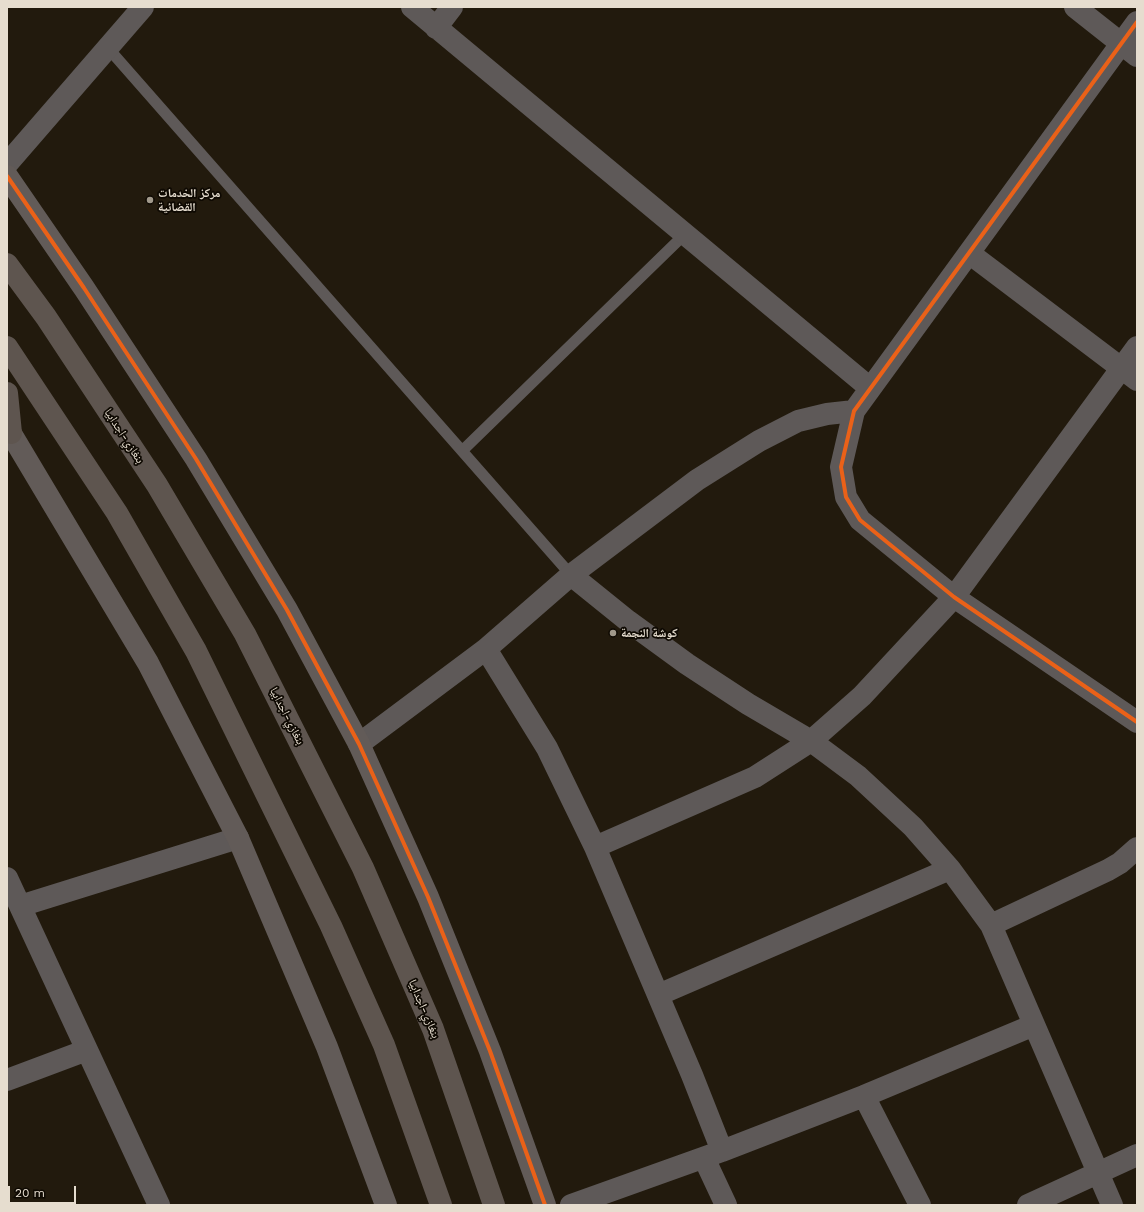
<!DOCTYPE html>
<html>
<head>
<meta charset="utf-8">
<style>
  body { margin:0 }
  #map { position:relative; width:1144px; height:1212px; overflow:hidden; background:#221a0d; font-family:"Work Sans",sans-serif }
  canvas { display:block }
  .frame { position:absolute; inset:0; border:8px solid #e6ddcf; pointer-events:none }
  .scale { position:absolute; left:8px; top:1186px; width:68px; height:18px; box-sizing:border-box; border:2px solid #e6ddcf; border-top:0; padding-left:5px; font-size:12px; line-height:14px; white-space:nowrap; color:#e6ddcf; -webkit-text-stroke:3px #0e0902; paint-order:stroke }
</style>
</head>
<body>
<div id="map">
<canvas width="1144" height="1212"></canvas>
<div class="frame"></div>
<div class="scale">20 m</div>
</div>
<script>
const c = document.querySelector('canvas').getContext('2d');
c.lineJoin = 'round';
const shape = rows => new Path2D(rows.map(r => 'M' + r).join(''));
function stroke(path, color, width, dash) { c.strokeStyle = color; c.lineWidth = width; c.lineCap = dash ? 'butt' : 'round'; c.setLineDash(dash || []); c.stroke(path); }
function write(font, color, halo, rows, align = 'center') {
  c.font = font + ' "Work Sans","Noto Naskh Arabic",sans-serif'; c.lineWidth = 3.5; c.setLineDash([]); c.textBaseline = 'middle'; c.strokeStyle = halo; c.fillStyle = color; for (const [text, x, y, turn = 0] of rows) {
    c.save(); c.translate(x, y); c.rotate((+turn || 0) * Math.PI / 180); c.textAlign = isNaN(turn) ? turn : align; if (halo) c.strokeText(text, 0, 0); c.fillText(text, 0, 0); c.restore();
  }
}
stroke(shape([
  [108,48,571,575],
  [462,451,685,234]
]), '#5e5958', 11);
stroke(shape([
  [412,7,870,388],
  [1075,7,1137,56],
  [1137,22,854,411,841,467,846,497,860,520,954,597,1137,722],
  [436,28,452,7],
  [7,164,143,7],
  [969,253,1137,380],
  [571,575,628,621,687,664,748,704,811,741,858,776,913,827,950,869,991,925,1112,1205],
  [486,649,547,748,595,847,692,1075,722,1151],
  [359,744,486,649,571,575,697,480,759,441,798,421,827,414,854,411],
  [595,847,755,777,811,741,862,696,954,597,1137,347],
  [7,878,159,1205],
  [20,906,238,838],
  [991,925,1108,870,1120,863,1137,848],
  [658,995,950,869],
  [7,1080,87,1050],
  [864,1096,920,1205],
  [704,1158,726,1205],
  [571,1205,722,1151,864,1096,1034,1025],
  [1028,1205,1137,1155]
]), '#5e5958', 22);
stroke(shape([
  [7,176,84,288,196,459,287,610,359,744,428,897,490,1051,545,1205],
  [7,427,148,663,238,838,327,1047,386,1205]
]), '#625b58', 22);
stroke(shape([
  [7,264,46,317,157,485,245,634,363,868,433,1029,494,1205],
  [7,347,117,513,196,651,331,926,384,1045,441,1205],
  [7,393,11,433]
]), '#5e554f', 22);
stroke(shape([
  [1137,22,854,411,841,467,846,497,860,520,954,597,1137,722],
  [7,176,84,288,196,459,287,610,359,744,428,897,490,1051,545,1205]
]), '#ea6118', 4);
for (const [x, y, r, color] of [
  [150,200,4,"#a1998b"],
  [613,633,4,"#a1998b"]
]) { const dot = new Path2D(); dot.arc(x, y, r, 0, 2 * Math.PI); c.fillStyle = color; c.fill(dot); stroke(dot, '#0e0902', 1.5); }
write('bold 12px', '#e6ddcf', '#0e0902', [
  ["مركز الخدمات",158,193],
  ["القضائية",158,207],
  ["كوشة النجمة",621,633]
], 'left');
write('12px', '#e6ddcf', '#0e0902', [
  ["بنغازي-اجدابيا",124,436,57],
  ["بنغازي-اجدابيا",287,716,63],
  ["بنغازي-اجدابيا",424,1009,67]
]);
</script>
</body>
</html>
